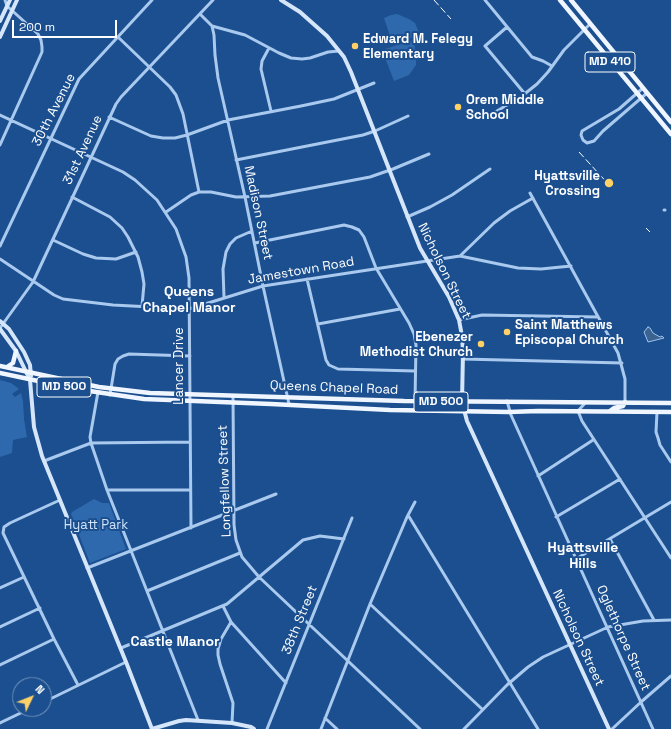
<!DOCTYPE html>
<html>
<head>
<meta charset="utf-8">
<style>
  body { margin:0 }
  #map { position:relative; width:671px; height:729px; overflow:hidden; background:#1b4f8f; font-family:"Space Grotesk",sans-serif }
  canvas { display:block }
  .north { position:absolute; left:12px; top:677px; width:40px; height:40px; box-sizing:border-box; background:#1b4f8f; border:1px solid #7695bc; border-radius:50%; rotate:47deg; font-size:11px; font-weight:700; line-height:16px; text-align:center; color:#fff }
  .north::after { content:''; display:block; margin:auto; width:14px; height:18px; background:#ffd166; clip-path:polygon(50% 0,100% 100%,50% 72%,0 100%) }
  .scale { position:absolute; left:12px; top:20px; width:105px; height:18px; box-sizing:border-box; border:2px solid #fff; border-top:0; padding-left:5px; font-size:12px; line-height:14px; white-space:nowrap; color:#fff; -webkit-text-stroke:3px #1b4f8f; paint-order:stroke }
</style>
</head>
<body>
<div id="map">
<canvas width="671" height="729"></canvas>
<div class="north">N</div>
<div class="scale">200 m</div>
</div>
<script>
const c = document.querySelector('canvas').getContext('2d');
c.lineJoin = 'round';
function fillPath(path, color) { c.fillStyle = color; c.fill(path, 'evenodd'); }
const shape = rows => new Path2D(rows.map(r => 'M' + r).join(''));
function stroke(path, color, width, dash) { c.strokeStyle = color; c.lineWidth = width; c.lineCap = dash ? 'butt' : 'round'; c.setLineDash(dash || []); c.stroke(path); }
function write(font, color, halo, rows, align = 'center') {
  c.font = font + ' "Space Grotesk",sans-serif'; c.lineWidth = 4; c.setLineDash([]); c.textBaseline = 'middle'; c.strokeStyle = halo; c.fillStyle = color; for (const [text, x, y, turn = 0] of rows) {
    c.save(); c.translate(x, y); c.rotate((+turn || 0) * Math.PI / 180); c.textAlign = isNaN(turn) ? turn : align; if (halo) c.strokeText(text, 0, 0); c.fillText(text, 0, 0); c.restore();
  }
}
fillPath(shape([
  [397,14,409,19,415,23,420,35,393,45,384,18,391,15],
  [413,40,416,53,416,65,409,75,394,81,382,50],
  [0,380,11,383,19,389,12,394,15,397,21,393,23,401,24,419,27,437,13,440,12,453,0,457],
  [94,499,102,503,109,503,126,549,90,563,71,514,72,512]
]), '#2e69ad');
const water = shape([
  [648,327,650,328,653,333,660,337,662,336,664,338,648,342,644,332,648,327]
]);
fillPath(water, '#3c6290');
stroke(water, '#9cc4f0', 1);
stroke(shape([
  [5,0,7,6],
  [485,0,532,57,543,61,552,66],
  [200,14,212,26,245,35,279,53,291,58,302,59,310,58,328,52,339,51],
  [212,26,214,35,215,55,218,78,245,197,263,286,289,404],
  [507,27,485,46,525,94],
  [118,37,170,87,176,95,183,114,199,192],
  [269,48,262,61,261,69,271,111],
  [643,88,619,109,582,131,581,135,583,140,587,143,594,141,603,131,647,93],
  [0,115,123,172,135,180,157,200,176,229,186,257,189,278,191,528],
  [109,117,151,136,163,138,175,138,187,135,228,120,301,106,334,99,374,83],
  [487,117,522,96,537,84,548,72,564,50,590,24],
  [0,145,42,52,42,47,41,40,38,34,7,6],
  [236,160,363,135,375,131,408,116],
  [530,193,618,353,625,379,625,402],
  [72,197,110,217,122,228,128,237,138,257,142,272,144,284,142,306],
  [664,210,665,210],
  [166,212,191,195,199,192,211,192,236,197,270,196,370,177,393,169,429,154],
  [407,217,430,207,452,195,490,169],
  [53,240,83,254,96,258,116,259,136,252],
  [255,243,344,225,352,227,359,230,364,237,376,268,409,323,414,334,416,345,415,401],
  [0,246,79,79,152,0],
  [460,256,494,223,510,211,533,198],
  [0,259,54,295,63,299,113,305,189,309,263,286,460,256,518,268,541,269,571,266],
  [307,279,326,360,329,365,338,369,415,371],
  [224,297,223,269,226,252,230,244,236,238,252,231],
  [459,320,482,315,598,317],
  [318,324,400,309],
  [0,328,33,282,116,104,121,97,213,0],
  [463,359,622,363],
  [98,392,90,437,91,443,107,490,198,720],
  [110,395,115,364,118,359,123,356,129,354,190,356],
  [233,396,234,525,236,540,242,557,259,577,420,729],
  [507,401,511,415,653,729],
  [586,402,578,411,582,421,671,558],
  [657,412,656,432,658,438,660,445,671,462],
  [44,461,91,443,190,442],
  [538,476,593,440],
  [107,490,190,490],
  [60,500,10,523,4,527,3,533,54,639,78,685],
  [408,515,538,729],
  [556,517,620,479],
  [610,539,654,620],
  [576,559,671,502],
  [87,568,276,494],
  [0,588,24,577],
  [147,591,240,553],
  [370,604,482,709],
  [223,606,231,622,286,683],
  [231,622,221,639,218,649,218,655,220,664,233,703,232,723],
  [0,627,40,608],
  [121,648,227,604,303,540,320,536,344,539],
  [0,665,54,639],
  [44,702,126,662],
  [325,718,337,729],
  [0,723,29,709],
  [267,729,352,518],
  [321,729,370,604,407,517,415,502],
  [464,729,507,685,528,667,543,657,608,627,643,621,671,620],
  [612,729,641,702,671,676]
]), '#a9c9ee', 3);
stroke(shape([
  [281,0,300,12,327,36,344,57,351,72,420,248,449,297,459,320,462,336,463,352,462,402,467,421,609,729],
  [0,21,10,0],
  [0,37,17,0],
  [0,321,9,329,24,352,30,365,31,376],
  [0,329,16,351,30,380,34,427,42,456,126,662,152,729],
  [152,729,179,721,186,720,232,723,251,727,254,729]
]), '#d6e6fa', 4);
stroke(shape([
  [560,0,671,134],
  [571,0,671,122],
  [0,366,99,387,150,393,404,401,671,403],
  [7,367,13,363,16,351],
  [0,373,76,389,144,399,271,404,390,410,509,412,538,411,671,412],
  [610,411,614,408,623,406,625,402]
]), '#f0f6ff', 4.5);
stroke(shape([
  [434,0,451,19],
  [579,152,611,187],
  [646,228,650,232]
]), '#fff', 1, [7, 3]);
for (const [x, y, r, color] of [
  [355,46,4,"#ffd166"],
  [458,107,4,"#ffd166"],
  [609,183,5,"#ffd166"],
  [507,332,4,"#ffd166"],
  [481,344,4,"#ffd166"]
]) { const dot = new Path2D(); dot.arc(x, y, r, 0, 2 * Math.PI); c.fillStyle = color; c.fill(dot); stroke(dot, '#1b4f8f', 1.5); }
for (const [x, y, w] of [
  [610,62,50],
  [64,387,54],
  [441,402,54]
]) { const box = new Path2D(); box.roundRect(x - w / 2, y - 10, w, 20, 3); c.fillStyle = '#1b4f8f'; c.fill(box); stroke(box, '#fff', 1); }
write('bold 12px', '#fff', null, [
  ["MD 410",610,62],
  ["MD 500",64,387],
  ["MD 500",441,402]
]);
write('bold 13px', '#fff', '#1b4f8f', [
  ["Edward M. Felegy",363,39],
  ["Elementary",363,54],
  ["Orem Middle",466,100],
  ["School",466,115],
  ["Hyattsville",600,176,"right"],
  ["Crossing",600,191,"right"],
  ["Saint Matthews",515,325],
  ["Episcopal Church",515,340],
  ["Ebenezer",473,337,"right"],
  ["Methodist Church",473,352,"right"]
], 'left');
write('13px', '#fff', '#1b4f8f', [
  ["30th Avenue",54,110,-63],
  ["31st Avenue",83,150,-65],
  ["Madison Street",258,213,78],
  ["Jamestown Road",301,271,-10],
  ["Nicholson Street",444,271,64],
  ["Lancer Drive",179,366,-90],
  ["Queens Chapel Road",334,388,2],
  ["Longfellow Street",225,481,-92],
  ["38th Street",300,620,-68],
  ["Nicholson Street",578,638,65],
  ["Oglethorpe Street",623,638,66]
]);
write('13px', '#cfe3fa', '#1b4f8f', [
  ["Hyatt Park",96,525]
]);
write('bold 14px', '#fff', '#1b4f8f', [
  ["Queens",189,292],
  ["Chapel Manor",189,308],
  ["Hyattsville",583,548],
  ["Hills",583,564],
  ["Castle Manor",175,642]
]);
</script>
</body>
</html>
